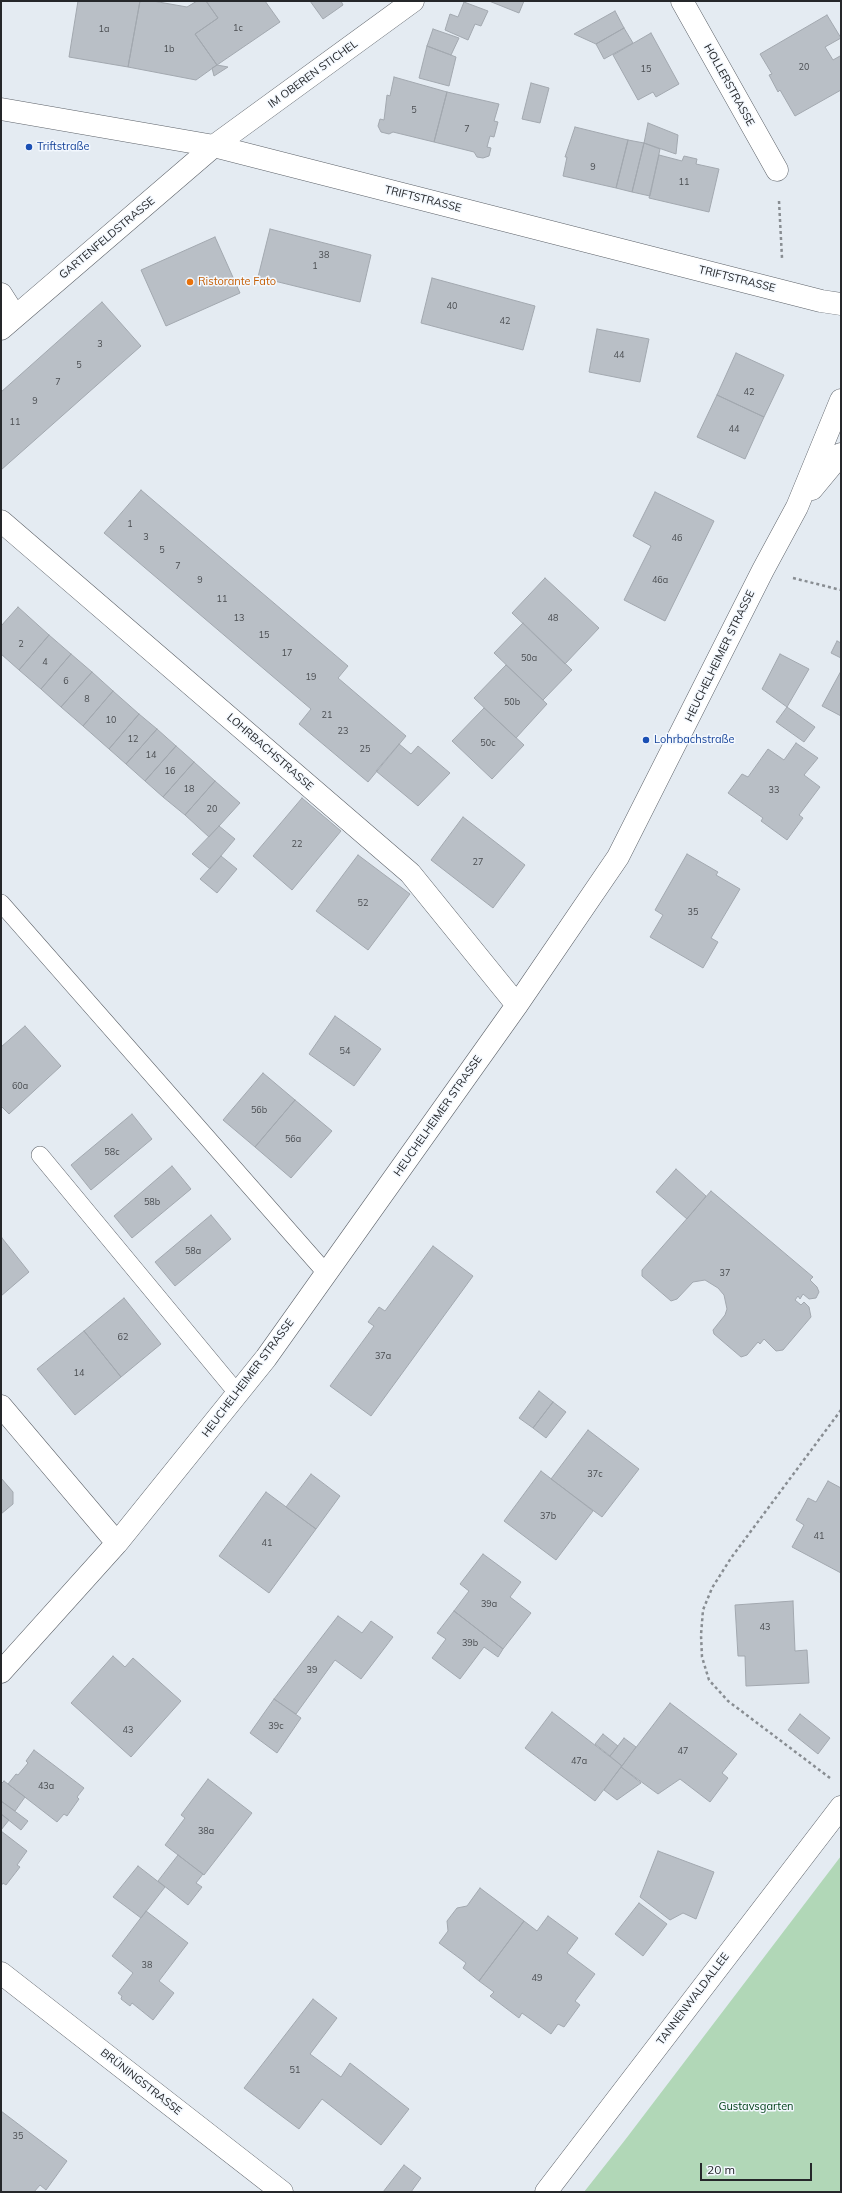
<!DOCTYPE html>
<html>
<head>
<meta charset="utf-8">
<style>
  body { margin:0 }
  #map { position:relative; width:842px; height:2193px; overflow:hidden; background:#e4ebf2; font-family:Mulish,sans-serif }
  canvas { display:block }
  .frame { position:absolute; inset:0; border:2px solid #25272a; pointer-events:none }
  .scale { position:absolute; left:700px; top:2163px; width:112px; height:18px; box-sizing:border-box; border:2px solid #25272a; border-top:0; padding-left:5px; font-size:12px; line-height:14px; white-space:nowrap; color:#25272a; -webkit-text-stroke:3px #f3f8fe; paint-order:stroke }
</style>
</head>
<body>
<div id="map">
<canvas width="842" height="2193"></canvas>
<div class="frame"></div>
<div class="scale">20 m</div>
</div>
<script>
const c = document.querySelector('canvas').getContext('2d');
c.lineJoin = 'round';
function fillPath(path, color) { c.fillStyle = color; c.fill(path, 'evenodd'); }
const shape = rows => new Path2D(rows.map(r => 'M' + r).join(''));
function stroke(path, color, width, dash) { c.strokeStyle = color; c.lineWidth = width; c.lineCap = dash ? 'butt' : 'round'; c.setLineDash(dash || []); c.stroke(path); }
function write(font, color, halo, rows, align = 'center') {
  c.font = font + ' Mulish,sans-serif'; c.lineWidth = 3; c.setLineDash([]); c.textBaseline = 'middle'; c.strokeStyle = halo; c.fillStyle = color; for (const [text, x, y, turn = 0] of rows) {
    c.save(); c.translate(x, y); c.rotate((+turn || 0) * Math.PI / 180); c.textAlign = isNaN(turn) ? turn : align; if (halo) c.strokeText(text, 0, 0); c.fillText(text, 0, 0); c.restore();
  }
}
fillPath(shape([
  [841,1856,841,2192,584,2192,625,2140]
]), '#b1d7b7');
const building = shape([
  [78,1,140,1,128,67,69,57,78,1],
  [140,1,153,1,187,7,197,1,206,1,218,18,195,34,217,65,196,80,128,67,140,1],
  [206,1,265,1,280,22,217,65,195,34,218,18,206,1],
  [310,1,341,1,343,5,323,19,310,1],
  [489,1,524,1,519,13,489,1],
  [464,2,488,11,481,26,475,24,468,40,445,30,450,14,458,17,464,2],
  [615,11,624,28,596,44,574,34,615,11],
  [827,15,841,38,825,47,833,60,840,56,841,57,841,90,795,116,780,90,778,92,769,75,772,74,760,54,827,15],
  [624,28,633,43,604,59,596,44,624,28],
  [433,29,459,38,451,55,427,46,433,29],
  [651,33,679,84,656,97,653,92,638,100,613,55,651,33],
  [427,46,456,57,449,86,419,78,427,46],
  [217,65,228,67,214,76,212,68,217,65],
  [394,77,447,92,434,142,393,132,389,134,381,132,378,126,380,119,384,120,387,95,390,96,394,77],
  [531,83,549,88,540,123,522,119,531,83],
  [447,92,499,104,494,121,498,122,494,137,490,136,487,147,491,148,489,156,483,158,477,157,474,152,434,142,447,92],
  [648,123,678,135,676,154,644,143,648,123],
  [575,127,628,140,616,188,563,176,567,157,565,157,575,127],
  [628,140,644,143,632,192,616,188,628,140],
  [644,143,660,149,650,196,632,192,644,143],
  [659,155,682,161,684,156,697,159,696,164,719,169,709,212,649,198,659,155],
  [270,229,371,255,360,302,258,277,270,229],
  [215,237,240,293,166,326,141,270,215,237],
  [432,278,535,306,523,350,421,323,432,278],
  [102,302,141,346,1,470,1,392,102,302],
  [597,329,649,339,640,382,589,372,597,329],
  [736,353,784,375,764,417,717,395,736,353],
  [717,395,764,417,745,459,697,437,717,395],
  [141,490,348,666,338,678,406,736,368,782,299,724,311,709,104,533,141,490],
  [655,492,714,521,665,621,624,600,651,546,633,536,655,492],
  [545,578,599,628,565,664,512,613,545,578],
  [18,607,49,635,19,670,1,654,1,626,18,607],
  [523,623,572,670,543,700,494,653,523,623],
  [49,635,71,654,41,689,19,670,49,635],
  [837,641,841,643,841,658,831,653,837,641],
  [71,654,92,672,61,707,41,689,71,654],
  [780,654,809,669,787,707,762,689,780,654],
  [506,665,547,704,516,738,474,698,506,665],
  [841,671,841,716,822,706,841,671],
  [92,672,113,691,83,726,61,707,92,672],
  [113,691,139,714,109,749,83,726,113,691],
  [787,707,815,727,804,742,776,722,787,707],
  [484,708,524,745,492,779,452,741,484,708],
  [139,714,157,729,126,764,109,749,139,714],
  [157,729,176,746,145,781,126,764,157,729],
  [796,743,818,758,804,775,820,787,799,815,803,818,787,840,761,821,763,818,728,793,742,774,748,777,768,749,784,760,796,743],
  [399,744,411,754,418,746,450,773,418,806,376,771,399,744],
  [176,746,194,762,163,797,145,781,176,746],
  [194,762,215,781,185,815,163,797,194,762],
  [215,781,240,803,209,837,185,815,215,781],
  [302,798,341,831,292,890,253,856,302,798],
  [463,817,525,865,493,908,431,860,463,817],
  [219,826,235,839,210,869,192,854,219,826],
  [687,854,718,872,716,875,740,889,711,938,718,942,703,968,650,937,663,915,655,910,687,854],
  [358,855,410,894,368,950,316,911,358,855],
  [221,856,237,869,217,893,200,879,221,856],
  [335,1016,381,1049,354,1086,309,1054,335,1016],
  [25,1026,61,1066,9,1114,1,1106,1,1047,25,1026],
  [263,1073,295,1100,255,1147,223,1120,263,1073],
  [295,1100,332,1131,291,1178,255,1147,295,1100],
  [132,1114,152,1139,91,1190,71,1165,132,1114],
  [172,1166,191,1189,132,1238,114,1216,172,1166],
  [676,1169,706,1196,687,1219,656,1192,676,1169],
  [711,1191,813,1277,810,1280,817,1287,819,1292,816,1298,809,1299,803,1294,800,1299,798,1296,795,1300,801,1305,804,1302,809,1307,811,1317,783,1350,776,1351,764,1339,760,1344,758,1342,747,1355,741,1357,714,1334,713,1330,725,1315,727,1309,724,1295,718,1288,705,1280,693,1282,677,1299,671,1301,642,1276,642,1270,711,1191],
  [211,1215,231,1239,175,1286,155,1262,211,1215],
  [2,1238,29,1272,1,1296,1,1239,2,1238],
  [433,1246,473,1276,371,1416,330,1386,374,1326,368,1322,379,1307,385,1311,433,1246],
  [124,1298,161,1344,121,1377,84,1331,124,1298],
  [84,1331,121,1377,75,1415,37,1369,84,1331],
  [539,1391,553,1402,533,1428,519,1418,539,1391],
  [553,1402,566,1412,546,1438,533,1428,553,1402],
  [588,1430,639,1469,602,1517,551,1479,588,1430],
  [541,1471,593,1511,556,1560,504,1521,541,1471],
  [311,1474,340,1496,316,1529,286,1507,311,1474],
  [1,1478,13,1492,13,1504,1,1514,1,1478],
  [828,1481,841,1488,841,1573,792,1547,804,1525,796,1520,808,1498,816,1502,828,1481],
  [266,1492,316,1529,269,1593,219,1556,266,1492],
  [483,1554,521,1582,510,1597,531,1613,503,1649,454,1611,469,1591,460,1584,483,1554],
  [793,1601,795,1651,807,1650,809,1683,746,1686,745,1656,738,1656,735,1605,793,1601],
  [454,1611,503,1649,498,1657,484,1647,460,1679,432,1658,446,1639,437,1633,454,1611],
  [338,1616,362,1633,371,1621,393,1637,361,1679,335,1660,296,1714,274,1699,338,1616],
  [113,1656,125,1667,133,1658,181,1701,131,1757,71,1703,113,1656],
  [274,1699,301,1718,277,1753,250,1733,274,1699],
  [670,1703,737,1754,722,1773,728,1778,710,1802,680,1779,658,1794,621,1767,670,1703],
  [552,1712,622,1766,595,1801,525,1748,552,1712],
  [800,1714,830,1738,818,1754,788,1730,800,1714],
  [603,1734,618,1746,610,1756,595,1744,603,1734],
  [624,1738,636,1747,622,1766,610,1756,624,1738],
  [34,1750,84,1788,77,1797,79,1799,67,1816,64,1814,57,1822,8,1784,16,1774,18,1775,28,1763,26,1761,34,1750],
  [621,1767,641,1783,617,1800,604,1790,621,1767],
  [208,1779,252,1813,204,1875,165,1845,185,1818,181,1815,208,1779],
  [4,1781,25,1797,15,1811,1,1801,1,1784,4,1781],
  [1,1801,28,1821,21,1830,1,1814,1,1801],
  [1,1814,9,1820,1,1830,1,1814],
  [1,1831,27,1851,17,1865,20,1867,6,1885,3,1883,1,1886,1,1831],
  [658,1851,714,1872,696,1919,683,1913,670,1920,640,1897,658,1851],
  [178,1855,203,1874,196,1883,202,1887,188,1905,158,1881,178,1855],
  [138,1866,165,1887,141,1918,113,1897,138,1866],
  [480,1888,524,1921,479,1981,463,1968,466,1963,439,1943,448,1931,447,1921,457,1908,467,1906,480,1888],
  [639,1903,667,1924,643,1956,615,1934,639,1903],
  [146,1911,188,1943,159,1981,174,1993,153,2020,132,2003,130,2006,121,1999,122,1996,118,1993,133,1973,112,1956,146,1911],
  [548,1916,578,1938,567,1953,595,1974,575,2001,580,2005,564,2027,558,2024,551,2034,522,2013,519,2018,490,1996,494,1992,479,1981,524,1921,537,1931,548,1916],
  [313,1999,337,2018,310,2054,341,2077,350,2063,409,2109,381,2145,322,2099,299,2129,244,2088,313,1999],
  [1,2111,67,2161,46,2190,40,2185,34,2192,1,2192,1,2111],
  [404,2165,421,2178,411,2192,383,2192,404,2165]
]);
fillPath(building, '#b9bfc6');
stroke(building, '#a2a8af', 1);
const service = shape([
  [1,903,326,1273],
  [40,1155,238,1394]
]);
const minor = shape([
  [682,1,777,170],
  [1,294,15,316],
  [1,329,214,146,413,1],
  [812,489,841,454],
  [1,521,410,873,517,1005],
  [1,1406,117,1543],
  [1,1672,117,1543,266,1358,517,1005,618,857,763,570,797,507,841,400],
  [1,1973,282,2192],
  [546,2192,841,1807]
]);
const tertiary = shape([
  [1,109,214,146,821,301,841,304]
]);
stroke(service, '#5d6269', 18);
stroke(minor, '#5d6269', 23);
stroke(tertiary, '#5d6269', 23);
stroke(shape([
  [779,201,782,258],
  [793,578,841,590],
  [830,1778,728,1701,709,1680,702,1657,701,1635,703,1610,712,1588,731,1558,841,1410]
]), '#888d92', 2.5, [3, 3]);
stroke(service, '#fff', 17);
stroke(minor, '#fff', 22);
stroke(tertiary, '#fff', 22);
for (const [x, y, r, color] of [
  [29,147,4,"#1a4fb4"],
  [190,282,4,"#e8710a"],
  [646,740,4,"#1a4fb4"]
]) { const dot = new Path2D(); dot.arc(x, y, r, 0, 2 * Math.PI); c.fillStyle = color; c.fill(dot); stroke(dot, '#f3f8fe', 1.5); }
write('9px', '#4a4d51', null, [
  ["1c",238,28],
  ["1a",104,29],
  ["1b",169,49],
  ["20",804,67],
  ["15",646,69],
  ["5",414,110],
  ["7",467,129],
  ["9",593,167],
  ["11",684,182],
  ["38",324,255],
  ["1",315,266],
  ["40",452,306],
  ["42",505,321],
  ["3",100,344],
  ["44",619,355],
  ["5",79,365],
  ["7",58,382],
  ["42",749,392],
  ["9",35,401],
  ["11",15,422],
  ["44",734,429],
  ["1",130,524],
  ["3",146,537],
  ["46",677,538],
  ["5",162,550],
  ["7",178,566],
  ["9",200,580],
  ["46a",660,580],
  ["11",222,599],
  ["13",239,618],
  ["48",553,618],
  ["15",264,635],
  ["2",21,644],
  ["17",287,653],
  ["50a",529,658],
  ["4",45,662],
  ["19",311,677],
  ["6",66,681],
  ["8",87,699],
  ["50b",512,702],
  ["21",327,715],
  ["10",111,720],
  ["23",343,731],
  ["12",133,739],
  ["50c",488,743],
  ["25",365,749],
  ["14",151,755],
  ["16",170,771],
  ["18",189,789],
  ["33",774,790],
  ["20",212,809],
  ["22",297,844],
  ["27",478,862],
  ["52",363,903],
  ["35",693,912],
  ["54",345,1051],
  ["60a",20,1086],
  ["56b",259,1110],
  ["56a",293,1139],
  ["58c",112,1152],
  ["58b",152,1202],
  ["58a",193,1251],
  ["37",725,1273],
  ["62",123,1337],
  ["37a",383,1356],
  ["14",79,1373],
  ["37c",595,1474],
  ["37b",548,1516],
  ["41",819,1536],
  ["41",267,1543],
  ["39a",489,1604],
  ["43",765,1627],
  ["39b",470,1643],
  ["39",312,1670],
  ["39c",276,1726],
  ["43",128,1730],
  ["47",683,1751],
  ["47a",579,1761],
  ["43a",46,1786],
  ["38a",206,1831],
  ["38",147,1965],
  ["49",537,1978],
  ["51",295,2070],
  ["35",18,2136]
]);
write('11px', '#25272a', '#f3f8fe', [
  ["IM OBEREN STICHEL",313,74,-36],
  ["HOLLERSTRASSE",729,85,61],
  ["TRIFTSTRASSE",423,199,14],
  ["GARTENFELDSTRASSE",107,238,-40],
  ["TRIFTSTRASSE",737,279,14],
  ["HEUCHELHEIMER STRASSE",720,656,-64],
  ["LOHRBACHSTRASSE",270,752,41],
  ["HEUCHELHEIMER STRASSE",438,1116,-55],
  ["HEUCHELHEIMER STRASSE",248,1378,-53],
  ["TANNENWALDALLEE",693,1999,-53],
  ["BRÜNINGSTRASSE",141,2082,38]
]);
write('11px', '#164399', '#f3f8fe', [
  ["Triftstraße",37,147],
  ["Lohrbachstraße",654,740]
], 'left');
write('11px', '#c56008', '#f3f8fe', [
  ["Ristorante Fato",198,282]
], 'left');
write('11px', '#004117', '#f3f8fe', [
  ["Gustavsgarten",756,2107]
]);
</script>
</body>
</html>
